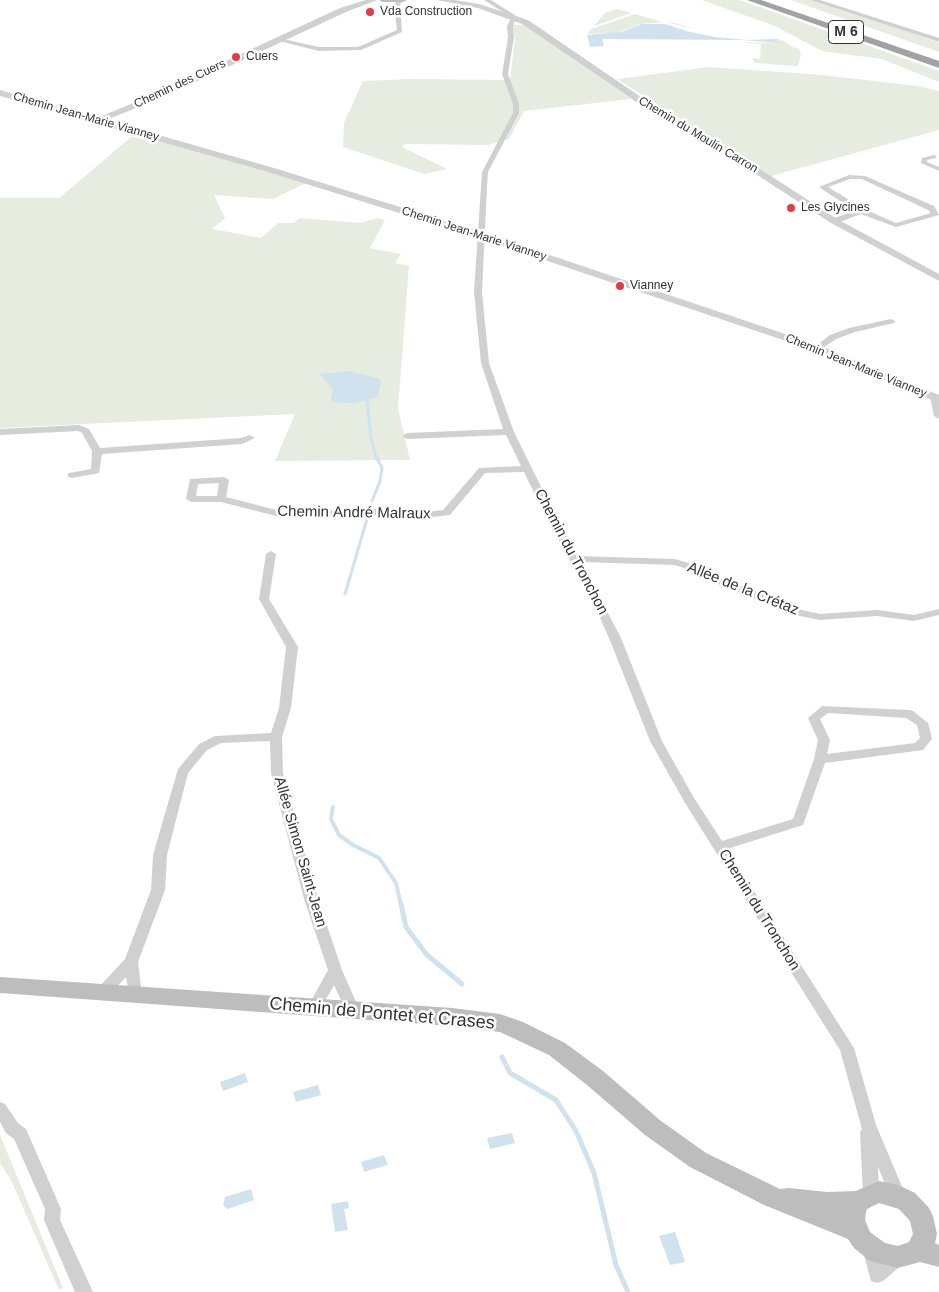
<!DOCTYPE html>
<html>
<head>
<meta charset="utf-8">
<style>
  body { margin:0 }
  canvas { display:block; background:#fff }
</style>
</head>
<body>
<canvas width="939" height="1292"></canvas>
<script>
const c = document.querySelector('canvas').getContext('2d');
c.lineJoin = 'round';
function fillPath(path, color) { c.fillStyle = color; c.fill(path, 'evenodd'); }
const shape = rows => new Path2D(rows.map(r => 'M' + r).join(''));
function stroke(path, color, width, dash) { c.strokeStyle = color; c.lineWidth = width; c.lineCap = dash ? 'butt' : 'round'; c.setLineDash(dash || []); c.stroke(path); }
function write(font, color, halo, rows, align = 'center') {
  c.font = font + ' Arial,sans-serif'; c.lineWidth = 5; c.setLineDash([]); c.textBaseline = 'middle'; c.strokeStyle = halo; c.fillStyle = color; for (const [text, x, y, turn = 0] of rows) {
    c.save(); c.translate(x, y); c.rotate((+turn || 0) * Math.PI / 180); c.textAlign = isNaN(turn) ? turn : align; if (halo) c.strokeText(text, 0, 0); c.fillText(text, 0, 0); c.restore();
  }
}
fillPath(shape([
  [702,0,739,0,939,71,939,82,882,59,822,51,775,26],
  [791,0,813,0,884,23,939,43,939,52],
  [617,9,631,13,594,26,605,13],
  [635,14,662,22,675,23,699,30,665,22,640,24,616,33,587,34,591,29],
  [513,25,524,25,631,99,524,111,509,139,488,145,405,144,402,147,447,169,424,174,343,147,344,123,363,81,411,79,510,80,515,39],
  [776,38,788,43,787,44,792,45,789,46,799,49,801,55,798,66,755,63,752,58,760,59,761,44,737,42,779,43,772,39],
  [709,67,822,75,918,86,939,91,939,130,771,176,617,79],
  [136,133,306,183,273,199,214,195,225,218,212,229,261,238,278,223,294,223,299,218,360,223,377,218,385,220,370,248,401,254,395,263,409,266,398,408,410,460,275,461,295,414,0,428,0,198,59,198],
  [0,1135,63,1288,59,1290,11,1180,0,1163]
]), '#e6ecdf');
fillPath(shape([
  [642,24,665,24,690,32,715,37,748,40,772,39,780,43,742,40,602,39,604,46,590,47,587,35,621,32],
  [349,371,379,379,381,382,377,397,354,403,333,402,331,399,333,390,320,374],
  [245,1073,248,1082,223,1091,220,1082],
  [318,1085,321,1095,296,1102,293,1092],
  [512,1133,515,1143,490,1149,487,1138],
  [384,1155,388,1165,364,1172,361,1162],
  [251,1189,254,1200,228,1209,223,1206,225,1197],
  [348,1201,349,1208,344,1209,348,1230,335,1232,331,1204],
  [675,1232,685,1262,670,1265,659,1236]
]), '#cfe2ee');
stroke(shape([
  [367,400,371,438,375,454,382,468,380,481,372,501],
  [345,594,367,519]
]), '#cfe2ee', 3);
stroke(shape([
  [333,807,331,819,339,835,353,845,379,858,396,883,401,905]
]), '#cfe2ee', 4);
stroke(shape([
  [401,904,406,927,427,955,462,984],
  [502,1057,510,1073,556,1100,576,1131,594,1173,616,1265,628,1292]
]), '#cfe2ee', 5);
fillPath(shape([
  [397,0,402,1,400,5,402,32,361,50,319,51,275,40,278,38,319,47,358,47,397,30,394,5,397,0],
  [484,0,491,0,521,19,514,22,513,26,514,37,508,74,519,104,519,113,488,172,487,187,482,292,489,363,514,432,555,515,578,556,675,559,702,567,716,576,802,610,820,614,877,610,914,615,939,609,939,615,914,621,877,616,820,620,795,615,708,580,694,571,674,565,581,562,621,638,662,741,694,798,722,841,793,819,814,759,818,740,808,718,822,706,909,710,913,711,928,723,932,739,923,750,825,763,803,825,727,849,854,1048,876,1125,906,1196,904,1201,898,1203,892,1201,878,1167,879,1194,877,1199,871,1201,865,1199,863,1194,860,1132,862,1129,840,1050,685,803,650,741,609,638,592,600,545,515,524,472,485,473,450,515,424,518,382,515,284,518,221,502,191,502,186,499,190,479,224,477,229,480,226,497,284,512,382,509,424,512,443,510,479,468,521,466,506,435,407,439,402,436,407,433,503,429,481,363,474,292,482,172,513,113,513,104,502,74,508,37,507,26,510,20,514,19,484,0],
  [219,483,217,496,196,496,198,484,219,483],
  [828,713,906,718,917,725,920,738,915,743,827,754,830,740,820,719,828,713],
  [811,0,820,0,939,38,939,42,811,0],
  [934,155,937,157,936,158,927,160,927,162,939,167,939,171,921,163,922,158,934,155],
  [849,175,865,176,934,206,939,215,896,227,861,214,837,223,831,223,831,219,855,211,819,187,849,175],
  [850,179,862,179,928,210,931,213,896,223,864,209,828,187,850,179],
  [891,319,895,321,894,323,855,332,836,339,820,350,817,351,813,348,830,335,849,328,891,319],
  [935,394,939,396,939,419,934,416,930,397,935,394],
  [79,425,89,429,100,448,241,438,250,435,255,438,242,444,102,454,99,473,72,478,69,477,67,475,69,473,91,469,92,451,82,433,78,431,0,435,0,429,79,425],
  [271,551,276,554,269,599,298,647,291,708,282,737,283,773,318,899,342,970,360,1011,358,1015,353,1017,348,1015,334,985,319,1012,314,1014,309,1012,307,1008,328,970,304,899,271,773,270,741,221,743,207,750,188,773,167,855,165,890,138,962,142,995,140,999,135,1001,130,999,126,977,107,997,102,999,97,997,95,993,97,989,125,959,151,890,153,855,178,769,199,744,215,736,271,733,279,708,286,647,259,599,266,554,271,551],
  [0,1102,5,1104,18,1123,26,1129,61,1209,60,1220,93,1292,75,1292,44,1220,45,1209,14,1139,6,1133,0,1122,0,1102],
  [870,1240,876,1243,882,1260,892,1251,898,1249,904,1251,906,1257,904,1263,883,1281,877,1283,871,1281,862,1248,864,1243,870,1240]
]), '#d0d0d0');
fillPath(shape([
  [366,0,377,0,346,12,161,98,106,120,274,168,484,233,821,346,939,395,939,403,813,350,476,237,268,172,0,96,0,90,97,118,155,94,340,8,366,0],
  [437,0,455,0,479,4,528,20,654,106,711,137,837,219,939,274,939,281,831,223,705,141,648,110,522,24,478,8,437,0]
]), '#d0d0d0');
fillPath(shape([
  [379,0,407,0,403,2,383,2,379,0],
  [0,977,452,1008,500,1014,523,1022,565,1043,603,1071,661,1121,706,1153,780,1189,789,1188,827,1192,856,1191,879,1181,898,1185,915,1193,929,1208,933,1216,937,1234,935,1243,939,1245,939,1267,920,1262,898,1268,870,1261,854,1248,848,1239,764,1205,690,1167,645,1135,587,1085,549,1055,500,1032,452,1026,0,993,0,977],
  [879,1203,899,1209,910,1221,913,1234,909,1242,898,1246,885,1243,870,1232,865,1220,866,1212,867,1209,879,1203]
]), '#bdbdbd');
fillPath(shape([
  [747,0,761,0,939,61,939,68,747,0]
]), '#a2a2a2');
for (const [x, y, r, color] of [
  [370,12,5,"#e63946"],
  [236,57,5,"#e63946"],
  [791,208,5,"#e63946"],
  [620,286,5,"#e63946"]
]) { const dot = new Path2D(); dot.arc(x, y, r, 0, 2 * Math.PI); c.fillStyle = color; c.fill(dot); stroke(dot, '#fff', 2); }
write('12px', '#333', '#fff', [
  ["Vda Construction",380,12],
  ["Cuers",246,57],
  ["Les Glycines",801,208],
  ["Vianney",630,286]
], 'left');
write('12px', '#333', '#fff', [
  ["Chemin des Cuers",180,84,-25],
  ["Chemin Jean-Marie Vianney",86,117,16],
  ["Chemin du Moulin Carron",698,135,31],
  ["Chemin Jean-Marie Vianney",474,234,18],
  ["Chemin Jean-Marie Vianney",856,366,22]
]);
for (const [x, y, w] of [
  [846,32,35]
]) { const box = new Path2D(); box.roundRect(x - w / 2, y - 11.5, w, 23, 4); c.fillStyle = '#fff'; c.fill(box); stroke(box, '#333', 1); }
write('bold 14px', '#333', null, [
  ["M 6",846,32]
]);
write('15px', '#333', '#fff', [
  ["Chemin André Malraux",354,513,1],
  ["Chemin du Tronchon",571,552,62],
  ["Allée de la Crétaz",743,589,22],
  ["Allée Simon Saint-Jean",300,852,74],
  ["Chemin du Tronchon",759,910,58]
]);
write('18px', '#333', '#fff', [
  ["Chemin de Pontet et Crases",382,1014,5]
]);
</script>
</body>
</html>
